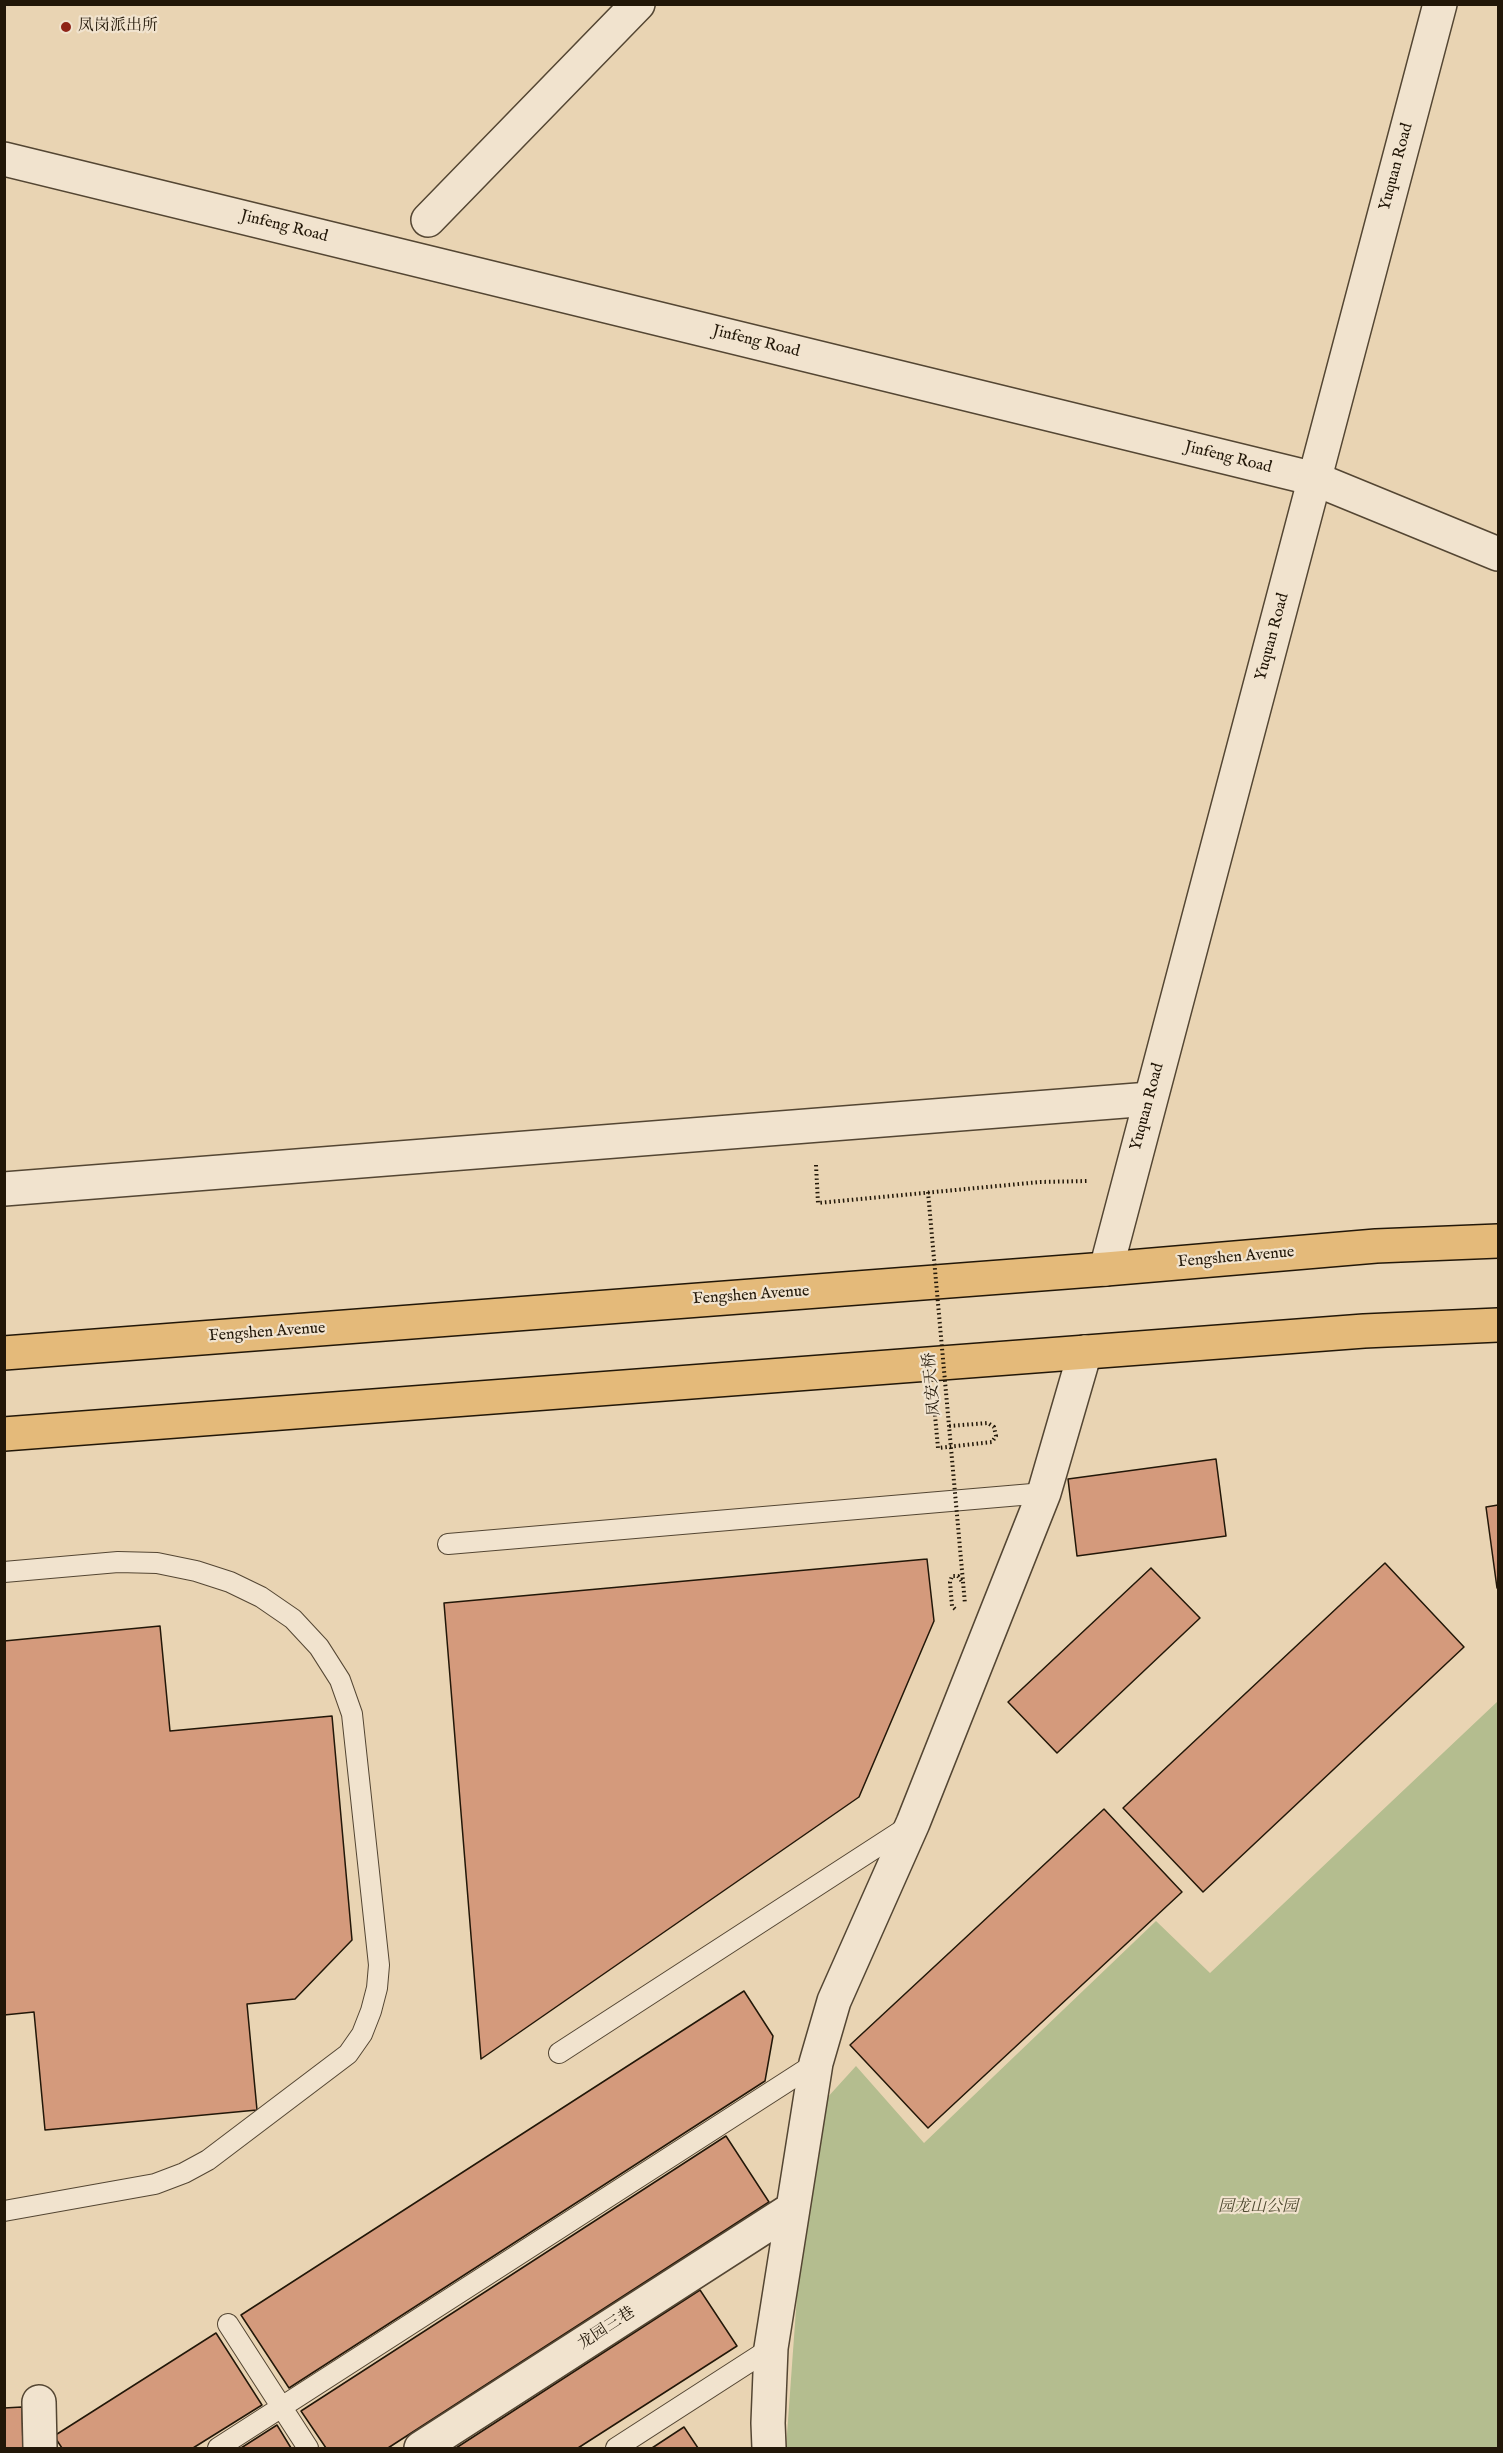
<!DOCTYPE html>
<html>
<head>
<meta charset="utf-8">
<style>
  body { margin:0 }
  #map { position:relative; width:1503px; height:2453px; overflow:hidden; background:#e9d4b3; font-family:"IM FELL English",serif }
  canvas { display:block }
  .frame { position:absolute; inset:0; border:6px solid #221708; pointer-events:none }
</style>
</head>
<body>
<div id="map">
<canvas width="1503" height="2453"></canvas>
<div class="frame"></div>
</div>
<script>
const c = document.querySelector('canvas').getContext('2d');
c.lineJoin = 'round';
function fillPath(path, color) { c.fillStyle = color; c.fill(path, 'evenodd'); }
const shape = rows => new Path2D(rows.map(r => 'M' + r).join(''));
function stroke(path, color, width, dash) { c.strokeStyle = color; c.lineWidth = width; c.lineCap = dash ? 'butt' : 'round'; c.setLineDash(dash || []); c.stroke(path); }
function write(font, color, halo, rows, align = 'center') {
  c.font = font + ' "IM FELL English","Noto Serif SC",serif'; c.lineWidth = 4.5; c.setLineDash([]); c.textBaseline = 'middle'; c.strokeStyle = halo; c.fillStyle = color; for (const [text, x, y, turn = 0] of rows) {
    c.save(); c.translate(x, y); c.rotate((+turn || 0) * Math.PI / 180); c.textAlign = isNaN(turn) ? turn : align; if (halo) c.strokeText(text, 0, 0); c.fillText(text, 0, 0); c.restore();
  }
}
fillPath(shape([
  [1498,1701,1498,2448,786,2448,798,2282,826,2099,856,2066,924,2143,1156,1921,1210,1973]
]), '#b4bd8f');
const building = shape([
  [1216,1459,1226,1536,1077,1556,1068,1479,1216,1459],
  [1498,1505,1498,1587,1497,1588,1486,1507,1498,1505],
  [927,1559,934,1621,859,1797,481,2059,444,1603,927,1559],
  [1385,1563,1464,1647,1203,1892,1123,1808,1385,1563],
  [1151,1568,1200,1618,1057,1753,1008,1702,1151,1568],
  [160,1626,170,1731,332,1716,352,1940,295,1999,247,2004,257,2110,45,2130,34,2012,4,2015,4,1641,160,1626],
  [1104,1809,1182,1892,928,2128,850,2045,1104,1809],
  [744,1991,773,2036,765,2081,289,2388,241,2315,744,1991],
  [726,2136,769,2202,388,2448,326,2448,301,2411,726,2136],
  [700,2290,737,2346,578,2448,456,2448,700,2290],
  [216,2333,262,2405,193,2448,62,2448,54,2436,216,2333],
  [22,2407,23,2448,4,2448,4,2408,22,2407],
  [277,2425,291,2448,241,2448,277,2425],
  [684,2427,698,2448,652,2448,684,2427]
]);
fillPath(building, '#d49a7c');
stroke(building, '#221708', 1.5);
const service = shape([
  [448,1544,1044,1493],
  [4,1572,118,1562,157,1563,196,1571,230,1582,261,1597,293,1619,319,1647,340,1680,352,1714,379,1965,377,1988,371,2011,362,2034,348,2054,208,2160,184,2173,155,2184,4,2211],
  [559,2053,909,1826],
  [228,2324,308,2448],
  [218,2448,816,2063],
  [616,2448,771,2348]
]);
const minor = shape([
  [4,159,1315,479,1498,554],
  [428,220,638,4],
  [4,1189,1150,1099],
  [39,2402,40,2448],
  [421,2448,792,2209],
  [769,2448,768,2423,771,2348,816,2063,834,2001,913,1823,1044,1493,1085,1352]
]);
const tertiary = shape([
  [1106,1269,1440,4]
]);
const primary = shape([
  [4,1353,1106,1269,1376,1246,1498,1241],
  [4,1434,1364,1331,1498,1325]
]);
stroke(service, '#544633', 22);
stroke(minor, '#544633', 36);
stroke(tertiary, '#544633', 36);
stroke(primary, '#221708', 36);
stroke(shape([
  [816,1165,818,1203,1040,1182,1087,1181],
  [935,1415,938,1448,992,1442,996,1436,994,1427,988,1423,949,1426],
  [955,1609,952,1606,950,1582,952,1576,958,1576,963,1583]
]), '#221708', 4, [1.5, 3]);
stroke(service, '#f1e3ce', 20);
stroke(minor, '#f1e3ce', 33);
stroke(tertiary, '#f1e3ce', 33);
stroke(primary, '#e4ba7a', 33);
stroke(shape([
  [928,1192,965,1604]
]), '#221708', 4, [1.5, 3]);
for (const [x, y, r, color] of [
  [66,27,6,"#8f2418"]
]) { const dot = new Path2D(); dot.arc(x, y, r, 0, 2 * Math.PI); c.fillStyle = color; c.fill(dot); stroke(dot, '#f1e3ce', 2); }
write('16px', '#221708', '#f1e3ce', [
  ["凤岗派出所",78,27]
], 'left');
write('16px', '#221708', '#f1e3ce', [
  ["Yuquan Road",1397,167,-75],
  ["Jinfeng Road",284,227,14],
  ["Jinfeng Road",756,342,14],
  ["Jinfeng Road",1228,458,14],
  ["Yuquan Road",1273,637,-75],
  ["Yuquan Road",1148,1107,-75],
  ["Fengshen Avenue",1236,1258,-5],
  ["Fengshen Avenue",751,1296,-4],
  ["Fengshen Avenue",267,1333,-4],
  ["凤安天桥",933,1384,-95],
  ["龙园三巷",607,2329,-33]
]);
write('italic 16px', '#4e4930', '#f1e3ce', [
  ["园龙山公园",1258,2208]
]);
</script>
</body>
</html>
